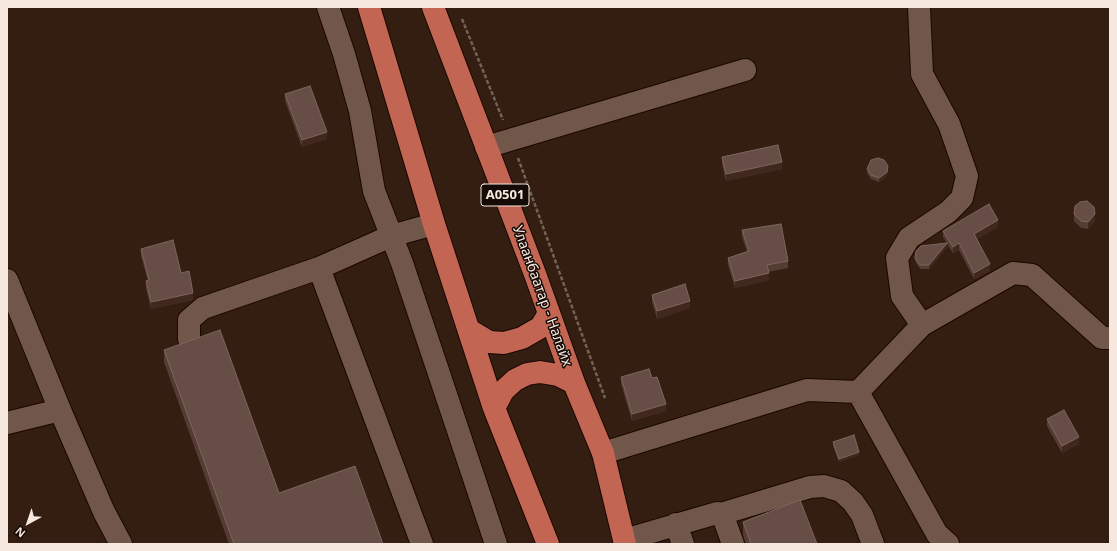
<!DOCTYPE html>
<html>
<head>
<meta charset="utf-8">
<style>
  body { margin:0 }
  #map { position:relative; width:1117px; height:551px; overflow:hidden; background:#331e11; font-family:"Noto Sans",sans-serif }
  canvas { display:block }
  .frame { position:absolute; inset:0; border:8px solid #f7e8df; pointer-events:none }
  .north { position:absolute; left:8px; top:503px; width:40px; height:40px; -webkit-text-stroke:3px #140a06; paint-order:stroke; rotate:220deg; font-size:11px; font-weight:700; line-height:16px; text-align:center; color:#f7e8df }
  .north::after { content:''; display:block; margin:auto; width:14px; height:18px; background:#f7e8df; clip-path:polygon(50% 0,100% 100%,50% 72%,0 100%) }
</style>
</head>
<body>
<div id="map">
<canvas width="1117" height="551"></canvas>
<div class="frame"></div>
<div class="north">N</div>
</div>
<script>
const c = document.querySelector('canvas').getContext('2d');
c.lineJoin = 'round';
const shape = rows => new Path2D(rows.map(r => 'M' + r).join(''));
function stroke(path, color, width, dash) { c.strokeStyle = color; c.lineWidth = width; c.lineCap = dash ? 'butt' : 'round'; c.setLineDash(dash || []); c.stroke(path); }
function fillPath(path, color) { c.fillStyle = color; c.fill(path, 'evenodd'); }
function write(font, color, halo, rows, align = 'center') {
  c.font = font + ' "Noto Sans",sans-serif'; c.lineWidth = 3; c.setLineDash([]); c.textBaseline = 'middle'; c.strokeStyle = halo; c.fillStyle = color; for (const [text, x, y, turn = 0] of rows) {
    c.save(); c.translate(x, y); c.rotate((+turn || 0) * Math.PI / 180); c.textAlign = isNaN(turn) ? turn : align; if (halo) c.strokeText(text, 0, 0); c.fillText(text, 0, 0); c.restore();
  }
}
const minor = shape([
  [328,7,344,54,360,111,374,191,402,263,496,544],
  [919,7,922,74,949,124,967,176,962,198,948,212,909,238,897,258,902,296,922,325],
  [486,147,745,70],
  [319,268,422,544],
  [7,280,60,410],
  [189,339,189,320,203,308,319,268,391,236,434,224],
  [858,392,937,534,948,544],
  [7,423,60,410,104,512,121,544],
  [603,453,807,390,858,392,922,325,1013,273,1032,275,1102,338,1110,338],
  [721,514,810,487,824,486,841,491,853,502,862,515,873,544],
  [676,524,683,544],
  [624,540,717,513,721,514,724,519,733,544]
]);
const highway = shape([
  [369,7,434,224,494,408,548,544],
  [433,7,535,274,574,383,603,453,625,544],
  [469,330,489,342,504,343,522,338,541,327,549,313],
  [494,408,503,391,515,380,527,374,540,372,558,375,574,383]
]);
stroke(minor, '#1a0700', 24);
stroke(highway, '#1a0700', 24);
stroke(shape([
  [462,19,503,120],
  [518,158,605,398]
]), '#756256', 2.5, [4, 2]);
stroke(minor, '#705749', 22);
stroke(highway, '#c36553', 22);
fillPath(shape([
  [285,94,327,139,302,147,285,101],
  [722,157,782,169,726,181,722,164],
  [867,169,888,170,887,176,879,182,871,179,867,173],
  [1074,214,1095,221,1088,229,1081,228,1074,221],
  [998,227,977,239,990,271,974,279,959,250,953,253,947,244,947,247,929,269,920,269,915,261,915,258,947,243,943,237,943,231],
  [742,230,788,261,788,268,768,272,769,280,735,288,728,265,728,258,747,252,742,237],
  [141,249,181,273,193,300,151,309,146,288,146,281,148,281,141,256],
  [652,295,690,308,657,319,652,302],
  [164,350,279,493,383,544,229,544,164,362],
  [621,377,652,378,666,411,632,421,621,384],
  [1047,419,1079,444,1062,453,1047,426],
  [833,442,859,455,839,462,833,446],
  [743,522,817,544,746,544,743,535]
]), '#543b34');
fillPath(shape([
  [327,132,327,139,302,147,302,140],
  [782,162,782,169,726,181,726,174],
  [888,166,887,176,879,182,879,178],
  [1095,214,1095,221,1088,229,1088,222],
  [998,220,998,227,974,241,974,234],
  [947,243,947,247,929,269,929,265],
  [959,243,959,250,953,253,953,247],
  [990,264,990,271,974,279,974,273],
  [769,273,769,280,735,288,735,281],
  [193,293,193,300,151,309,151,302],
  [690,301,690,308,657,319,657,311],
  [666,404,666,411,632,421,632,414],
  [1079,437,1079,444,1062,453,1062,446],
  [859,452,859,455,839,462,839,459]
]), '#40281e');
const building = shape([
  [310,86,327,132,302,140,285,94,310,86],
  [778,145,782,162,726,174,722,157,778,145],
  [878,158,884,160,888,166,887,172,879,178,871,175,867,169,871,160,878,158],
  [1087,201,1094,207,1095,214,1088,222,1081,221,1074,214,1075,206,1080,202,1087,201],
  [989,204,998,220,974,234,990,264,974,273,959,243,953,247,943,231,989,204],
  [781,224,788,261,767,265,769,273,735,281,728,258,749,251,742,230,781,224],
  [173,240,181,273,189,271,193,293,151,302,146,281,149,280,141,249,173,240],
  [947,243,929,265,920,265,915,258,916,251,921,246,947,243],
  [685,284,690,301,657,311,652,295,685,284],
  [220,330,279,493,355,466,383,544,234,544,164,350,220,330],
  [649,369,652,378,657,377,666,404,632,414,621,377,649,369],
  [1064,410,1079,437,1062,446,1047,419,1064,410],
  [854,435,859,452,839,459,833,442,854,435],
  [800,500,817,544,751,544,743,522,800,500]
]);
fillPath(building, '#664e46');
stroke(building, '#7c665e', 1);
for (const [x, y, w] of [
  [505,195,48]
]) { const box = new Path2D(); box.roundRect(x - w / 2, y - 11, w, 22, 3); c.fillStyle = '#140a06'; c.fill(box); stroke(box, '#f7e8df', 1); }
write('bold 13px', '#f7e8df', null, [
  ["A0501",505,195]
]);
write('14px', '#f7e8df', '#140a06', [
  ["Улаанбаатар - Налайх",542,296,70]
]);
</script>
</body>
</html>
